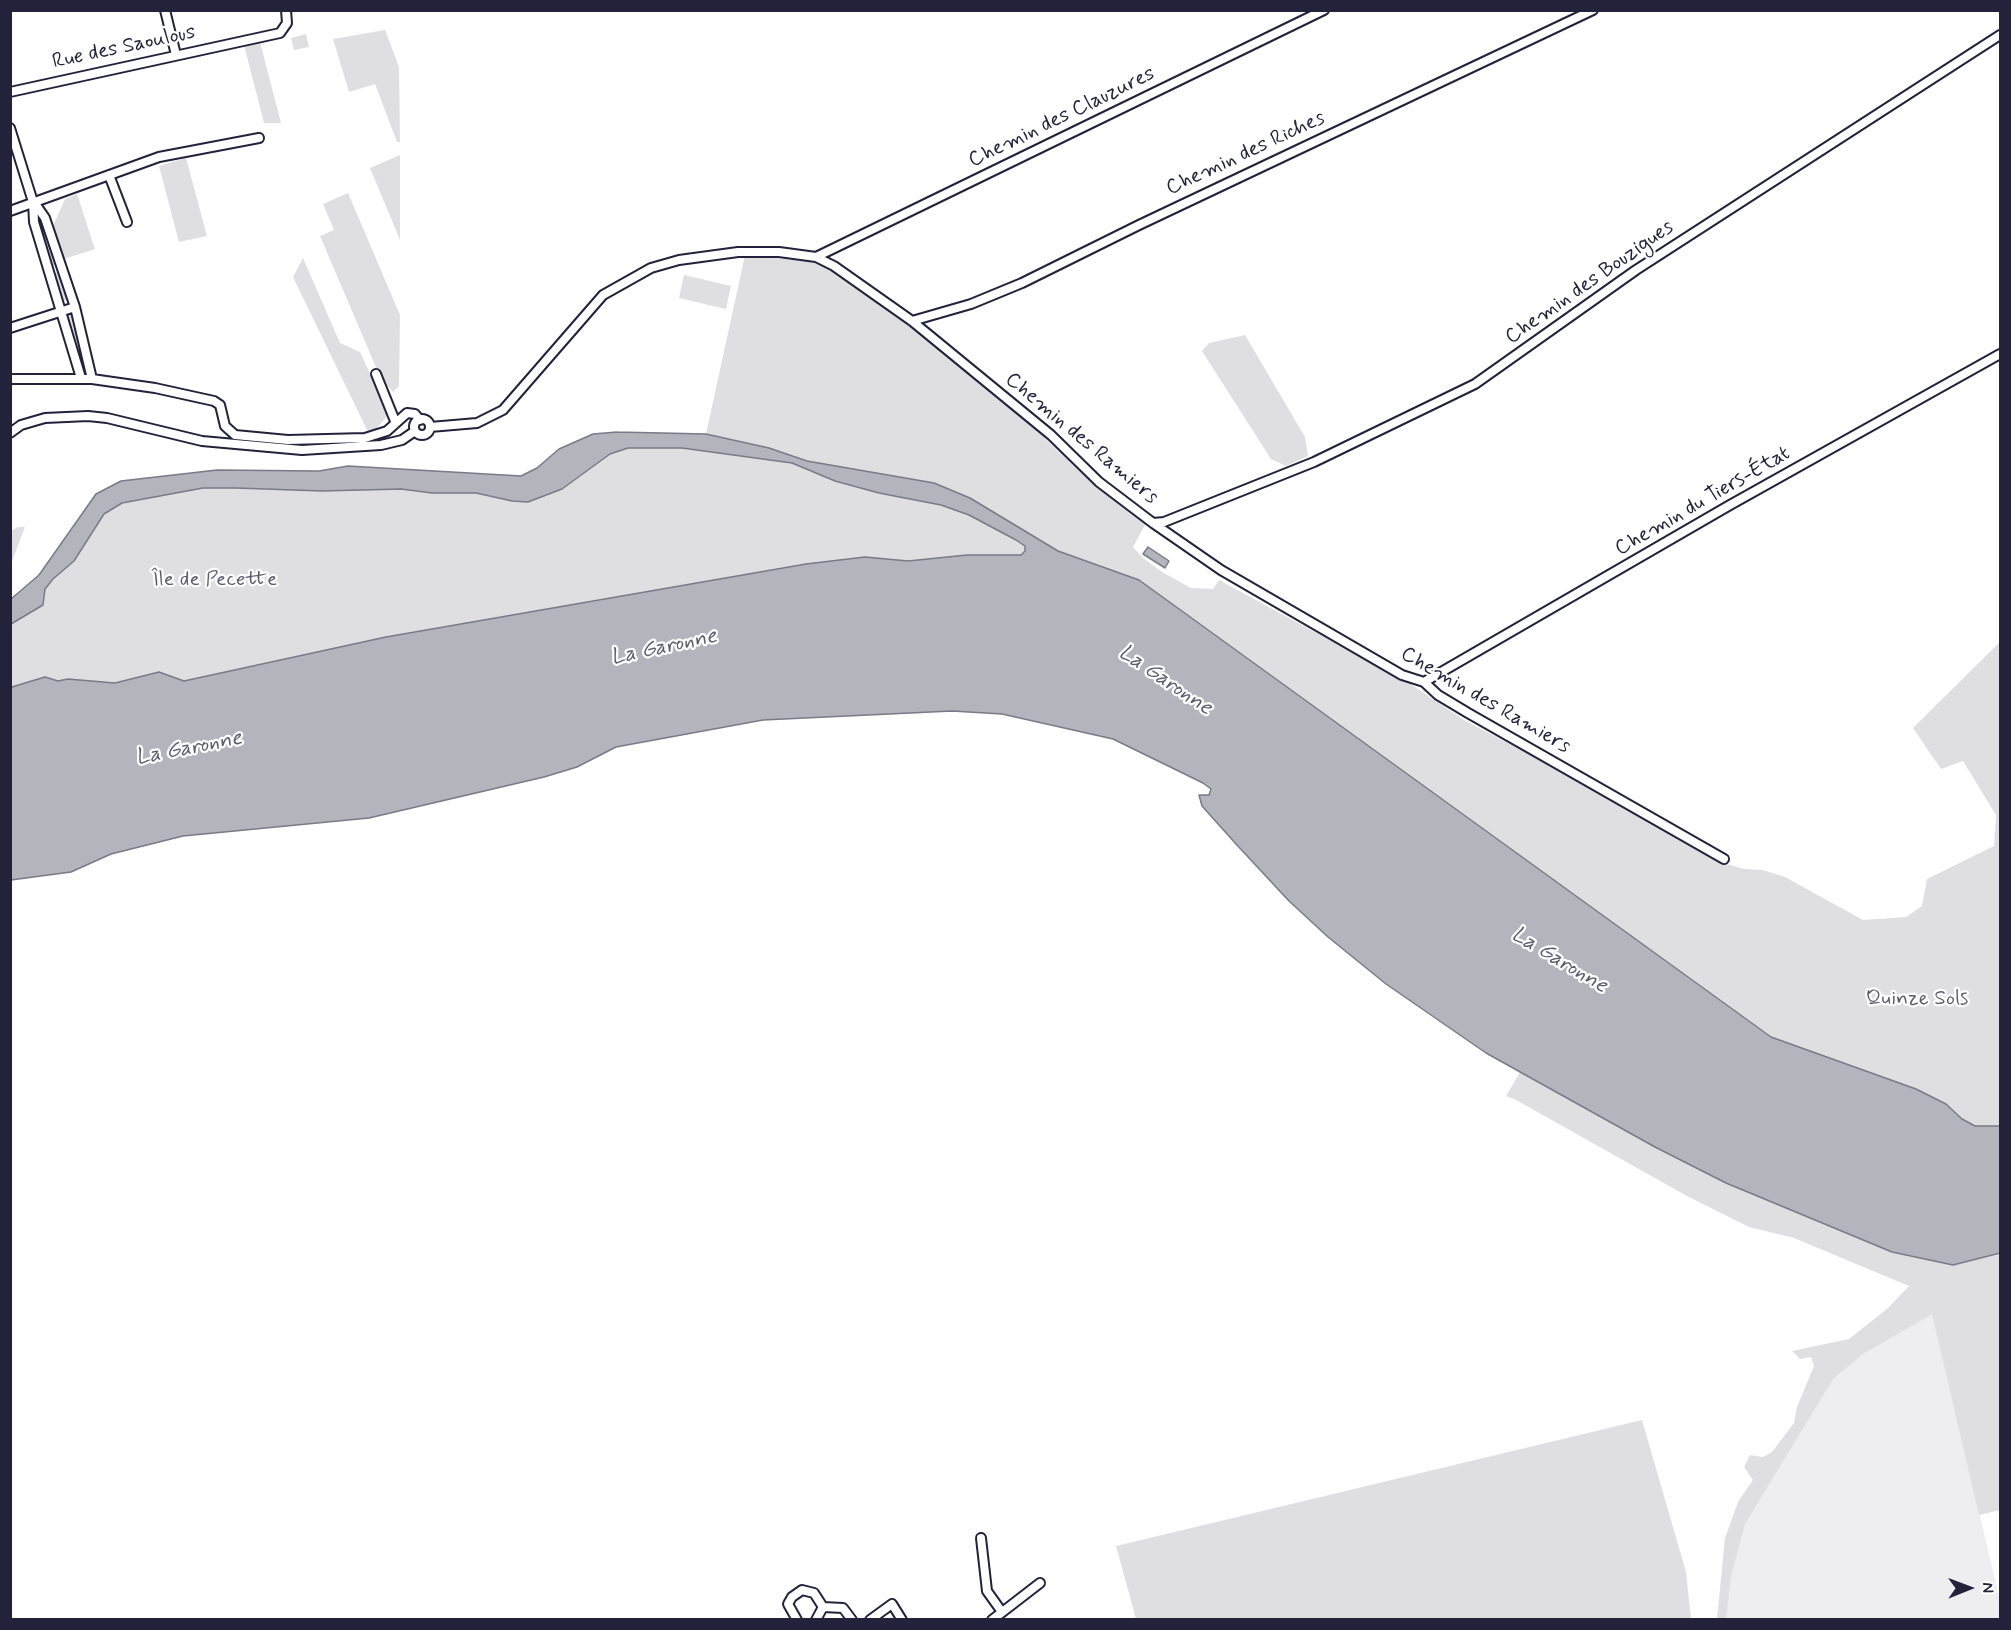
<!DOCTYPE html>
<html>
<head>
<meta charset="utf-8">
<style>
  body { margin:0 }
  #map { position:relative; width:2011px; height:1630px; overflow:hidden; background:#fff; font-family:Mynerve,sans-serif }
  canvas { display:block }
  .frame { position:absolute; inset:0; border:12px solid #22223b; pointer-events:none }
  .north { position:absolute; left:1939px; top:1558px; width:60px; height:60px; -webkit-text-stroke:4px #fff; paint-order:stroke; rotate:89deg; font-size:16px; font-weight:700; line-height:24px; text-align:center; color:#22223b }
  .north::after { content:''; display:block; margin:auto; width:21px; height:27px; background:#22223b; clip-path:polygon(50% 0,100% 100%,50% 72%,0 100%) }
</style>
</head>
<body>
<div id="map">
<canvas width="2011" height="1630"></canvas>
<div class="frame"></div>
<div class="north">N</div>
</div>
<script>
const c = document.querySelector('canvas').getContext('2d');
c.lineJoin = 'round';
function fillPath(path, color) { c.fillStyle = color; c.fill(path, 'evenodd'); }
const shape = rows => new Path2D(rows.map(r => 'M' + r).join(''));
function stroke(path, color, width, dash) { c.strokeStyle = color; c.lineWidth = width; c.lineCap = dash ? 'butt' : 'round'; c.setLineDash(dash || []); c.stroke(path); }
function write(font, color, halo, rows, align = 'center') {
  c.font = font + ' Mynerve,sans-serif'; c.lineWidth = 4.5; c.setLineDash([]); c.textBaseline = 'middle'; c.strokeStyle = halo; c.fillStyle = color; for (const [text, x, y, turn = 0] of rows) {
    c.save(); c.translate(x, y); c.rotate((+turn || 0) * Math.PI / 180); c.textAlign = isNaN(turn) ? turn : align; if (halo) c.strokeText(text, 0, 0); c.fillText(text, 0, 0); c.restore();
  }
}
fillPath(shape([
  [1928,1295,2000,1601,2000,1619,1720,1620,1732,1524,1846,1345]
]), '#eeeef1');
fillPath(shape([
  [385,30,399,67,400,142,397,142,375,84,349,92,333,39],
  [306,34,309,47,294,50,291,38],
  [260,42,281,123,264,123,244,45],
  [400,155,400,240,370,168],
  [186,158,207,236,179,242,159,166],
  [348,193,400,315,399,386,393,392,381,379,320,236,334,230,323,204],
  [77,194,95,249,64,259,53,226,65,199],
  [39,218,42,219,56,265,49,265],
  [745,255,815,262,833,270,872,297,1015,410,1096,487,1146,523,1133,547,1143,558,1162,572,1191,588,1213,589,1219,580,1409,683,1464,720,1592,787,1717,861,1744,869,1763,870,1785,877,1863,920,1906,917,1922,906,1927,879,1994,846,1996,815,1963,761,1941,769,1913,728,2000,642,2000,1126,1975,1126,1962,1119,1946,1104,1916,1089,1771,1037,1139,580,1058,551,970,498,934,483,807,461,706,434],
  [303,258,340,343,360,352,389,414,372,434,369,434,293,277],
  [57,272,60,274,68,298,63,303,53,275],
  [684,275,731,286,726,309,679,298],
  [70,314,73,316,89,367,87,373,83,372,66,316],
  [1245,335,1305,437,1308,456,1286,466,1271,459,1202,351,1209,343],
  [628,448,682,448,792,463,809,471,879,493,941,505,969,515,1016,540,1025,546,1025,551,1021,555,967,555,908,561,865,557,806,564,386,637,184,681,159,672,115,683,68,679,58,681,44,677,11,688,10,624,43,605,45,589,53,579,74,561,105,514,122,503,203,488,236,488,322,491,401,489,432,493,476,493,512,501,562,489,610,454],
  [18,527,25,527,11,564,11,531],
  [1520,1072,1726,1183,1892,1252,1953,1265,2000,1253,2000,1510,1979,1515,1932,1314,1863,1354,1833,1379,1745,1524,1731,1576,1726,1619,1717,1619,1725,1538,1738,1502,1753,1480,1744,1467,1750,1455,1763,1457,1772,1452,1794,1423,1797,1407,1814,1366,1811,1357,1800,1359,1792,1351,1849,1339,1887,1309,1909,1286,1794,1238,1749,1227,1687,1196,1516,1100,1506,1096],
  [1642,1420,1686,1572,1691,1619,1136,1619,1116,1546]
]), '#dfdfe2');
const water = shape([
  [617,432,706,434,769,448,807,461,934,483,970,498,1058,551,1139,580,1771,1037,1916,1089,1946,1104,1962,1119,1975,1126,2000,1126,2000,1253,1953,1265,1892,1252,1726,1183,1655,1147,1486,1053,1386,984,1328,937,1289,901,1236,844,1202,806,1199,795,1209,795,1211,789,1203,783,1113,739,1002,714,952,711,763,720,616,747,577,767,544,777,369,818,183,836,111,854,71,872,11,880,10,688,15,686,45,677,58,681,68,679,115,683,159,672,184,681,386,637,806,564,865,557,908,561,967,555,1021,555,1025,551,1025,546,1016,540,969,515,941,505,879,493,835,481,792,463,682,448,628,448,610,454,562,489,528,502,512,501,476,493,432,493,401,489,322,491,236,488,203,488,122,503,104,514,74,561,53,579,45,589,43,605,11,624,11,599,39,575,96,494,121,481,217,470,319,471,348,466,521,476,537,468,559,449,593,434,617,432],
  [1148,547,1169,561,1165,568,1143,554,1148,547]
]);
fillPath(water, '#b4b4bc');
stroke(water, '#7a7a88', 1.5);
const minor = shape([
  [165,10,176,55],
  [10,92,280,33,287,23,286,10],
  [10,128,33,202,34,222,81,378],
  [109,175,127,222],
  [34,202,45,218,75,307,92,379],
  [10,211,159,157,259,138],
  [816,257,1324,10],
  [912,321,971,304,1022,283,1139,225,1593,10],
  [10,328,75,307],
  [376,374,395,421],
  [10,379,92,379,155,388,214,401,220,405,225,426,235,435,288,440,365,438,387,431,407,413,415,414,420,420],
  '414 427a8 8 0 1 1 16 0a8 8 0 1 1-16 0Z',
  [430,427,477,423,503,410,603,295,651,268,679,260,738,252,779,252,816,257,834,266,912,321,1051,435,1099,482,1153,523,1221,570,1402,675,1424,682,1438,695,1468,713,1724,859],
  [10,433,21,425,45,418,88,416,107,418,202,441,302,450,381,445,402,440,415,431],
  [1153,523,1164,522,1314,462,1475,384,1636,270,2000,35],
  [1424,682,1730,505,2000,354],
  [981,1538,987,1591,1002,1612],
  [823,1607,843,1608,852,1620],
  [797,1620,788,1604,792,1597,802,1590,814,1593,823,1607],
  [816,1620,823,1607],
  [870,1620,892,1604,902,1620],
  [992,1620,1040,1583]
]);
stroke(minor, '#22223b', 12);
stroke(minor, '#fff', 8);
write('21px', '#22223b', '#fff', [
  ["Rue des Saoulous",124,48,-12],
  ["Chemin des Clauzures",1062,118,-26],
  ["Chemin des Riches",1246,154,-25],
  ["Chemin des Bouzigues",1590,283,-35],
  ["Chemin des Ramiers",1081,439,40],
  ["Chemin du Tiers-État",1703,502,-30],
  ["Chemin des Ramiers",1485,701,30]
]);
write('21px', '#5b5b6d', '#fff', [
  ["Île de Pecette",214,581],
  ["Quinze Sols",1917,1000]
]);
write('italic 22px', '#5c5c6f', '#fff', [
  ["La Garonne",664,648,-12],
  ["La Garonne",1165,681,34],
  ["La Garonne",189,749,-11],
  ["La Garonne",1559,961,31]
]);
</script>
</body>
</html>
